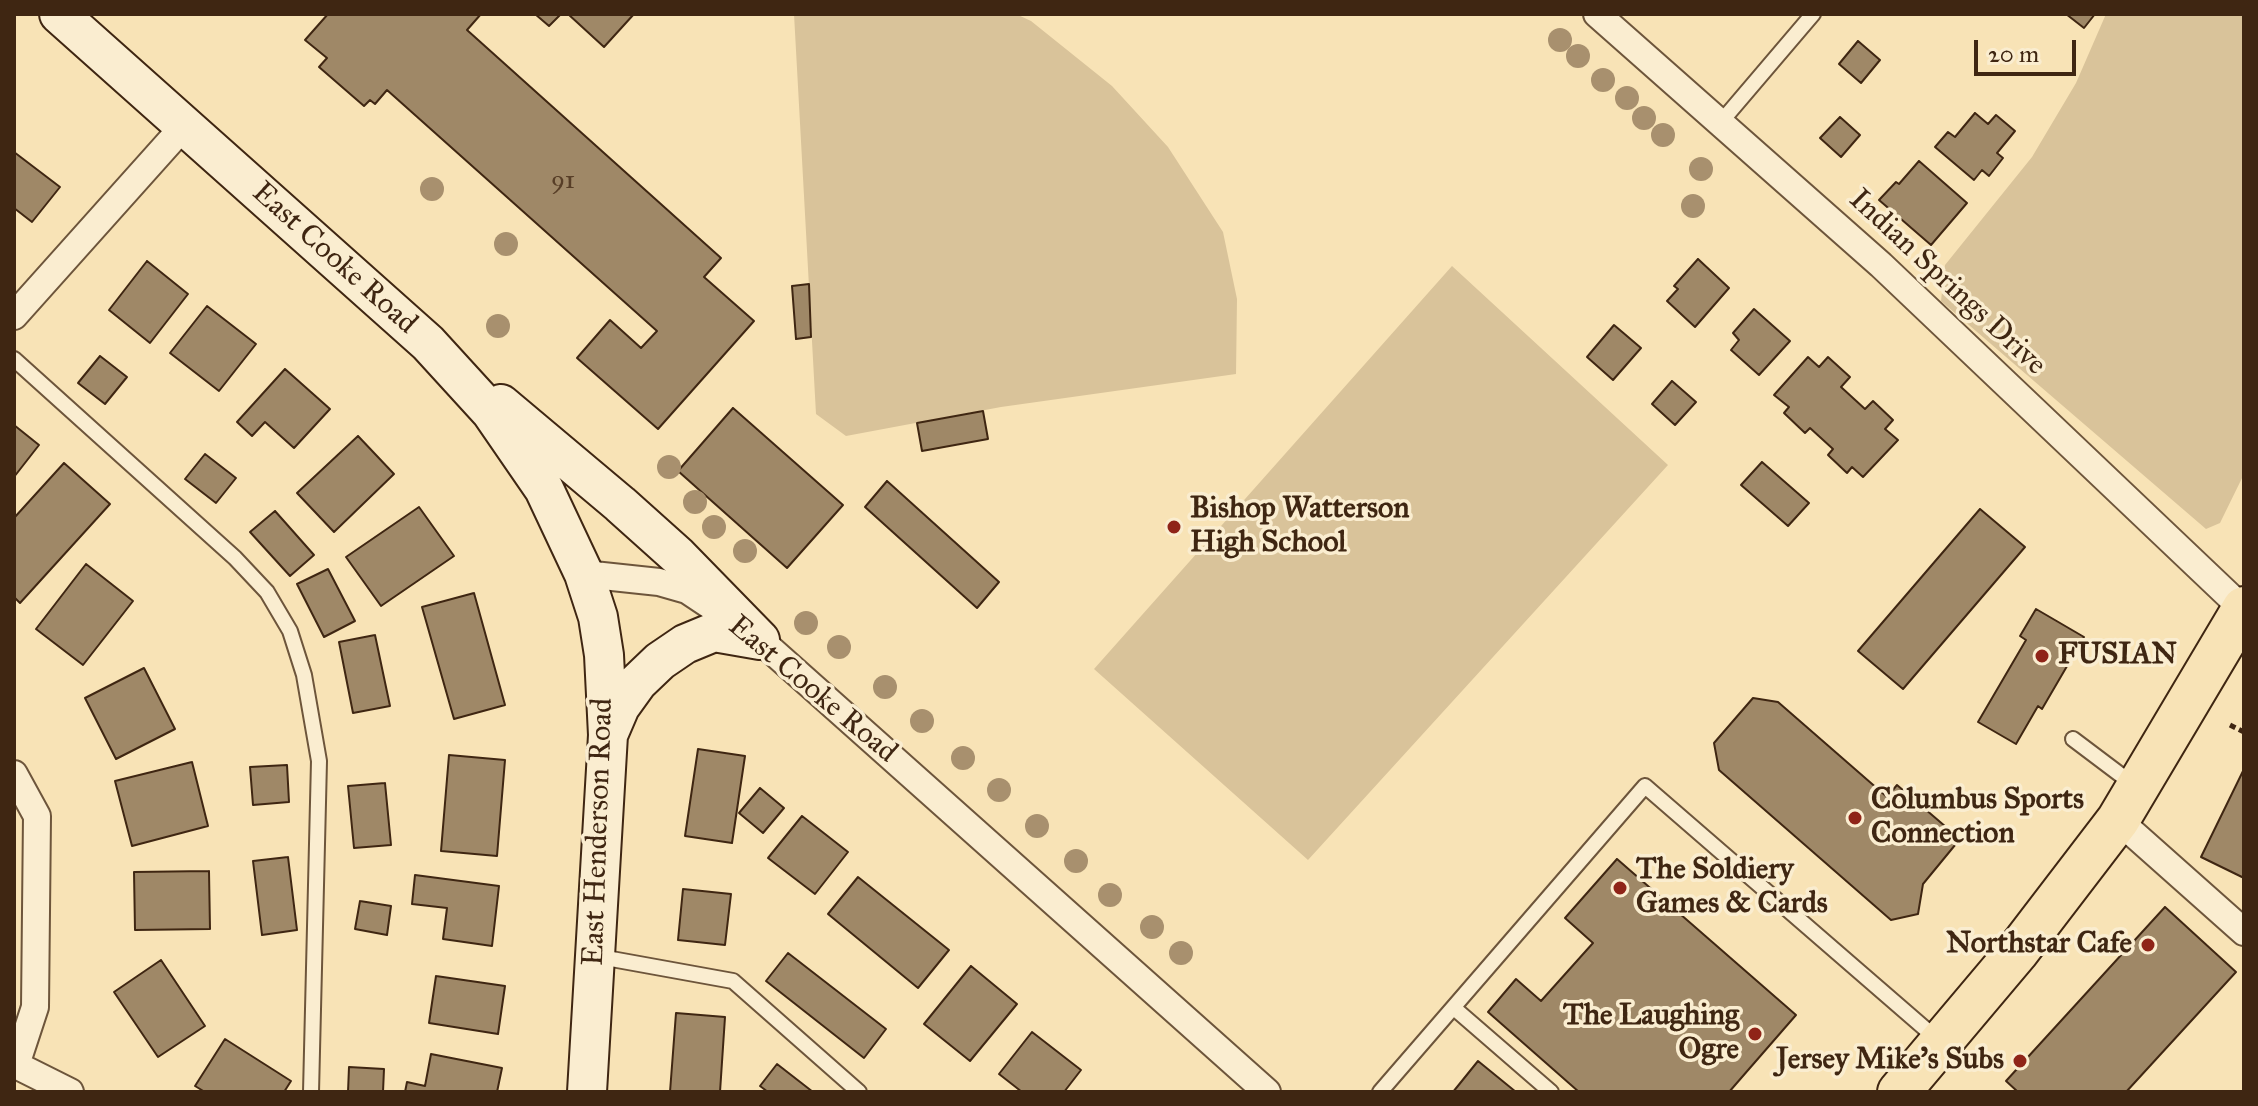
<!DOCTYPE html>
<html>
<head>
<meta charset="utf-8">
<style>
  body { margin:0 }
  #map { position:relative; width:2258px; height:1106px; overflow:hidden; background:#f8e3b6; font-family:"IM FELL Great Primer",serif }
  canvas { display:block }
  .frame { position:absolute; inset:0; border:16px solid #3f2612; pointer-events:none }
  .scale { position:absolute; left:1974px; top:40px; width:102px; height:36px; box-sizing:border-box; border:4px solid #3f2612; border-top:0; padding-left:10px; font-size:24px; line-height:28px; white-space:nowrap; color:#3f2612; -webkit-text-stroke:6px #faedd0; paint-order:stroke }
</style>
</head>
<body>
<div id="map">
<canvas width="2258" height="1106"></canvas>
<div class="frame"></div>
<div class="scale">20 m</div>
</div>
<script>
const c = document.querySelector('canvas').getContext('2d');
c.lineJoin = 'round';
function fillPath(path, color) { c.fillStyle = color; c.fill(path, 'evenodd'); }
const shape = rows => new Path2D(rows.map(r => 'M' + r).join(''));
function stroke(path, color, width, dash) { c.strokeStyle = color; c.lineWidth = width; c.lineCap = dash ? 'butt' : 'round'; c.setLineDash(dash || []); c.stroke(path); }
function write(font, color, halo, rows, align = 'center') {
  c.font = font + ' "IM FELL Great Primer",serif'; c.lineWidth = 7; c.setLineDash([]); c.textBaseline = 'middle'; c.strokeStyle = halo; c.fillStyle = color; for (const [text, x, y, turn = 0] of rows) {
    c.save(); c.translate(x, y); c.rotate((+turn || 0) * Math.PI / 180); c.textAlign = isNaN(turn) ? turn : align; if (halo) c.strokeText(text, 0, 0); c.fillText(text, 0, 0); c.restore();
  }
}
fillPath(shape([
  [794,14,1016,14,1031,21,1112,86,1168,147,1223,232,1237,299,1236,374,1001,407,846,436,816,414],
  [2106,14,2244,14,2244,474,2220,523,2206,529,1941,301,1945,265,2032,157,2076,83],
  [1452,266,1668,465,1308,860,1094,669]
]), '#d9c39a');
const building = shape([
  [328,14,481,14,467,30,721,258,704,277,754,321,658,429,577,358,610,320,641,348,657,331,387,90,375,104,370,100,364,106,319,67,327,58,305,40,328,14],
  [535,14,561,14,549,26,535,14],
  [568,14,634,14,604,47,568,14],
  [2066,14,2095,14,2084,28,2066,14],
  [1858,41,1880,60,1861,83,1839,64,1858,41],
  [1975,113,1988,124,1996,115,2015,131,1997,153,2003,158,1989,176,1982,170,1974,180,1935,147,1948,132,1955,137,1975,113],
  [1840,117,1860,135,1841,157,1820,138,1840,117],
  [14,152,60,187,32,222,14,208,14,152],
  [1919,161,1967,203,1931,245,1879,200,1896,182,1899,184,1919,161],
  [1698,259,1729,288,1695,327,1667,301,1678,289,1674,286,1698,259],
  [147,261,188,294,150,343,109,310,147,261],
  [809,284,811,337,796,339,792,286,809,284],
  [207,306,256,344,219,391,170,353,207,306],
  [1754,309,1790,341,1759,375,1731,350,1739,340,1733,333,1754,309],
  [1614,325,1641,348,1613,380,1587,357,1614,325],
  [100,356,127,377,105,404,78,383,100,356],
  [1808,357,1819,367,1828,357,1850,377,1841,387,1865,409,1873,401,1893,420,1885,429,1898,440,1863,477,1852,467,1847,473,1828,455,1833,449,1810,428,1805,433,1784,413,1789,407,1774,395,1808,357],
  [285,369,330,409,294,448,265,422,252,436,237,422,285,369],
  [1672,381,1696,402,1675,425,1652,404,1672,381],
  [733,408,843,505,787,568,678,471,733,408],
  [983,411,988,439,922,451,917,423,983,411],
  [14,425,39,445,14,477,14,425],
  [358,436,394,474,334,532,297,493,358,436],
  [205,454,236,478,216,503,185,479,205,454],
  [1762,462,1809,503,1788,526,1741,485,1762,462],
  [64,463,110,504,20,603,14,597,14,518,64,463],
  [887,481,999,582,977,608,865,507,887,481],
  [419,507,454,556,381,606,346,557,419,507],
  [1980,509,2025,547,1903,689,1858,651,1980,509],
  [275,511,314,555,290,576,250,532,275,511],
  [86,564,133,601,83,665,36,629,86,564],
  [328,569,355,621,324,637,297,584,328,569],
  [474,593,505,705,454,719,422,607,474,593],
  [2036,609,2084,637,2042,709,2038,706,2016,744,1978,722,2026,640,2020,636,2036,609],
  [375,635,390,706,353,713,339,642,375,635],
  [144,668,175,729,116,759,85,698,144,668],
  [1753,698,1778,702,1887,797,1897,785,1960,839,1923,884,1918,914,1891,920,1719,770,1714,743,1753,698],
  [698,749,745,756,732,843,685,836,698,749],
  [449,755,505,760,497,856,441,851,449,755],
  [192,762,208,826,132,846,115,781,192,762],
  [287,765,289,802,253,805,250,767,287,765],
  [2244,769,2244,878,2201,857,2244,769],
  [385,783,391,845,354,848,348,786,385,783],
  [760,788,784,808,763,833,739,813,760,788],
  [802,816,848,852,815,894,768,858,802,816],
  [288,857,297,930,262,935,253,861,288,857],
  [1617,859,1796,1015,1729,1092,1579,1092,1488,1012,1516,979,1541,1001,1593,943,1565,918,1617,859],
  [209,871,210,929,135,930,134,872,209,871],
  [415,875,499,886,492,946,443,939,447,908,412,904,415,875],
  [858,877,949,950,918,988,828,914,858,877],
  [683,889,731,894,725,945,678,940,683,889],
  [360,901,391,906,387,935,355,929,360,901],
  [2165,907,2236,972,2126,1092,2018,1092,2006,1081,2165,907],
  [788,953,886,1029,864,1058,766,981,788,953],
  [161,960,205,1026,158,1057,114,992,161,960],
  [971,966,1017,1004,970,1061,924,1024,971,966],
  [436,976,505,986,498,1034,429,1023,436,976],
  [676,1013,725,1017,720,1092,670,1092,676,1013],
  [1032,1032,1081,1070,1064,1092,1022,1092,999,1074,1032,1032],
  [225,1039,291,1081,284,1092,205,1092,195,1086,225,1039],
  [431,1054,502,1068,497,1092,405,1092,407,1082,425,1086,431,1054],
  [1478,1061,1516,1092,1453,1092,1478,1061],
  [777,1064,813,1092,768,1092,760,1086,777,1064],
  [349,1067,384,1069,383,1092,348,1092,349,1067]
]);
fillPath(building, '#9f8867');
stroke(building, '#3f2612', 2);
const service = shape([
  [1721,122,1813,14],
  [14,359,235,558,267,592,290,631,304,675,319,761,311,1092],
  [2073,739,2134,785],
  [595,956,733,981,859,1092],
  [1454,1008,1551,1092],
  [1380,1092,1645,786,1937,1039]
]);
const minor = shape([
  [1597,14,1881,265,2243,609],
  [14,316,184,126],
  [584,574,659,582,687,590,714,608],
  [746,630,760,640,1267,1092],
  [14,774,37,816,35,1007,16,1065],
  [2118,820,2244,932],
  [14,1064,70,1092]
]);
const secondary = shape([
  [59,14,428,343,491,412,544,489,584,574,598,617,604,655,608,735,587,1092],
  [501,404,620,504,678,556,760,640],
  [608,735,620,707,638,682,660,661,685,644,714,632,760,640]
]);
const primary = shape([
  [1899,1092,2017,952,2118,820,2244,608]
]);
stroke(service, '#6d553b', 18);
stroke(minor, '#6d553b', 30);
stroke(secondary, '#3f2612', 42);
stroke(primary, '#3f2612', 46);
stroke(shape([
  [2230,725,2244,732]
]), '#3f2612', 5, [6, 4]);
stroke(service, '#faedd0', 14);
stroke(minor, '#faedd0', 26);
stroke(secondary, '#faedd0', 38);
stroke(primary, '#f8e3b6', 42);
c.fillStyle = '#a8906e';
for (const [x, y] of [
  [1560,40],
  [1578,56],
  [1603,80],
  [1627,98],
  [1644,118],
  [1663,135],
  [1701,169],
  [432,189],
  [1693,206],
  [506,244],
  [498,326],
  [669,467],
  [695,502],
  [714,527],
  [745,551],
  [806,623],
  [839,647],
  [885,687],
  [922,721],
  [963,758],
  [999,790],
  [1037,826],
  [1076,861],
  [1110,895],
  [1152,927],
  [1181,953]
]) { c.beginPath(); c.arc(x, y, 12, 0, 2 * Math.PI); c.fill(); }
for (const [x, y, r, color] of [
  [1174,527,8,"#8f2418"],
  [2042,656,8,"#8f2418"],
  [1855,818,8,"#8f2418"],
  [1620,888,8,"#8f2418"],
  [2148,945,8,"#8f2418"],
  [1755,1034,8,"#8f2418"],
  [2020,1061,8,"#8f2418"]
]) { const dot = new Path2D(); dot.arc(x, y, r, 0, 2 * Math.PI); c.fillStyle = color; c.fill(dot); stroke(dot, '#faedd0', 3); }
write('26px', '#573e27', null, [
  ["91",563,182]
]);
write('30px', '#3f2612', '#faedd0', [
  ["East Cooke Road",334,259,42],
  ["Indian Springs Drive",1947,283,43],
  ["East Cooke Road",812,690,40],
  ["East Henderson Road",599,832,-88]
]);
write('bold 30px', '#3f2612', '#faedd0', [
  ["Bishop Watterson",1190,510],
  ["High School",1190,544],
  ["FUSIAN",2058,656],
  ["Columbus Sports",1871,801],
  ["Connection",1871,835],
  ["The Soldiery",1636,871],
  ["Games & Cards",1636,905],
  ["Northstar Cafe",2132,945,"right"],
  ["The Laughing",1739,1017,"right"],
  ["Ogre",1739,1051,"right"],
  ["Jersey Mike's Subs",2004,1061,"right"]
], 'left');
</script>
</body>
</html>
